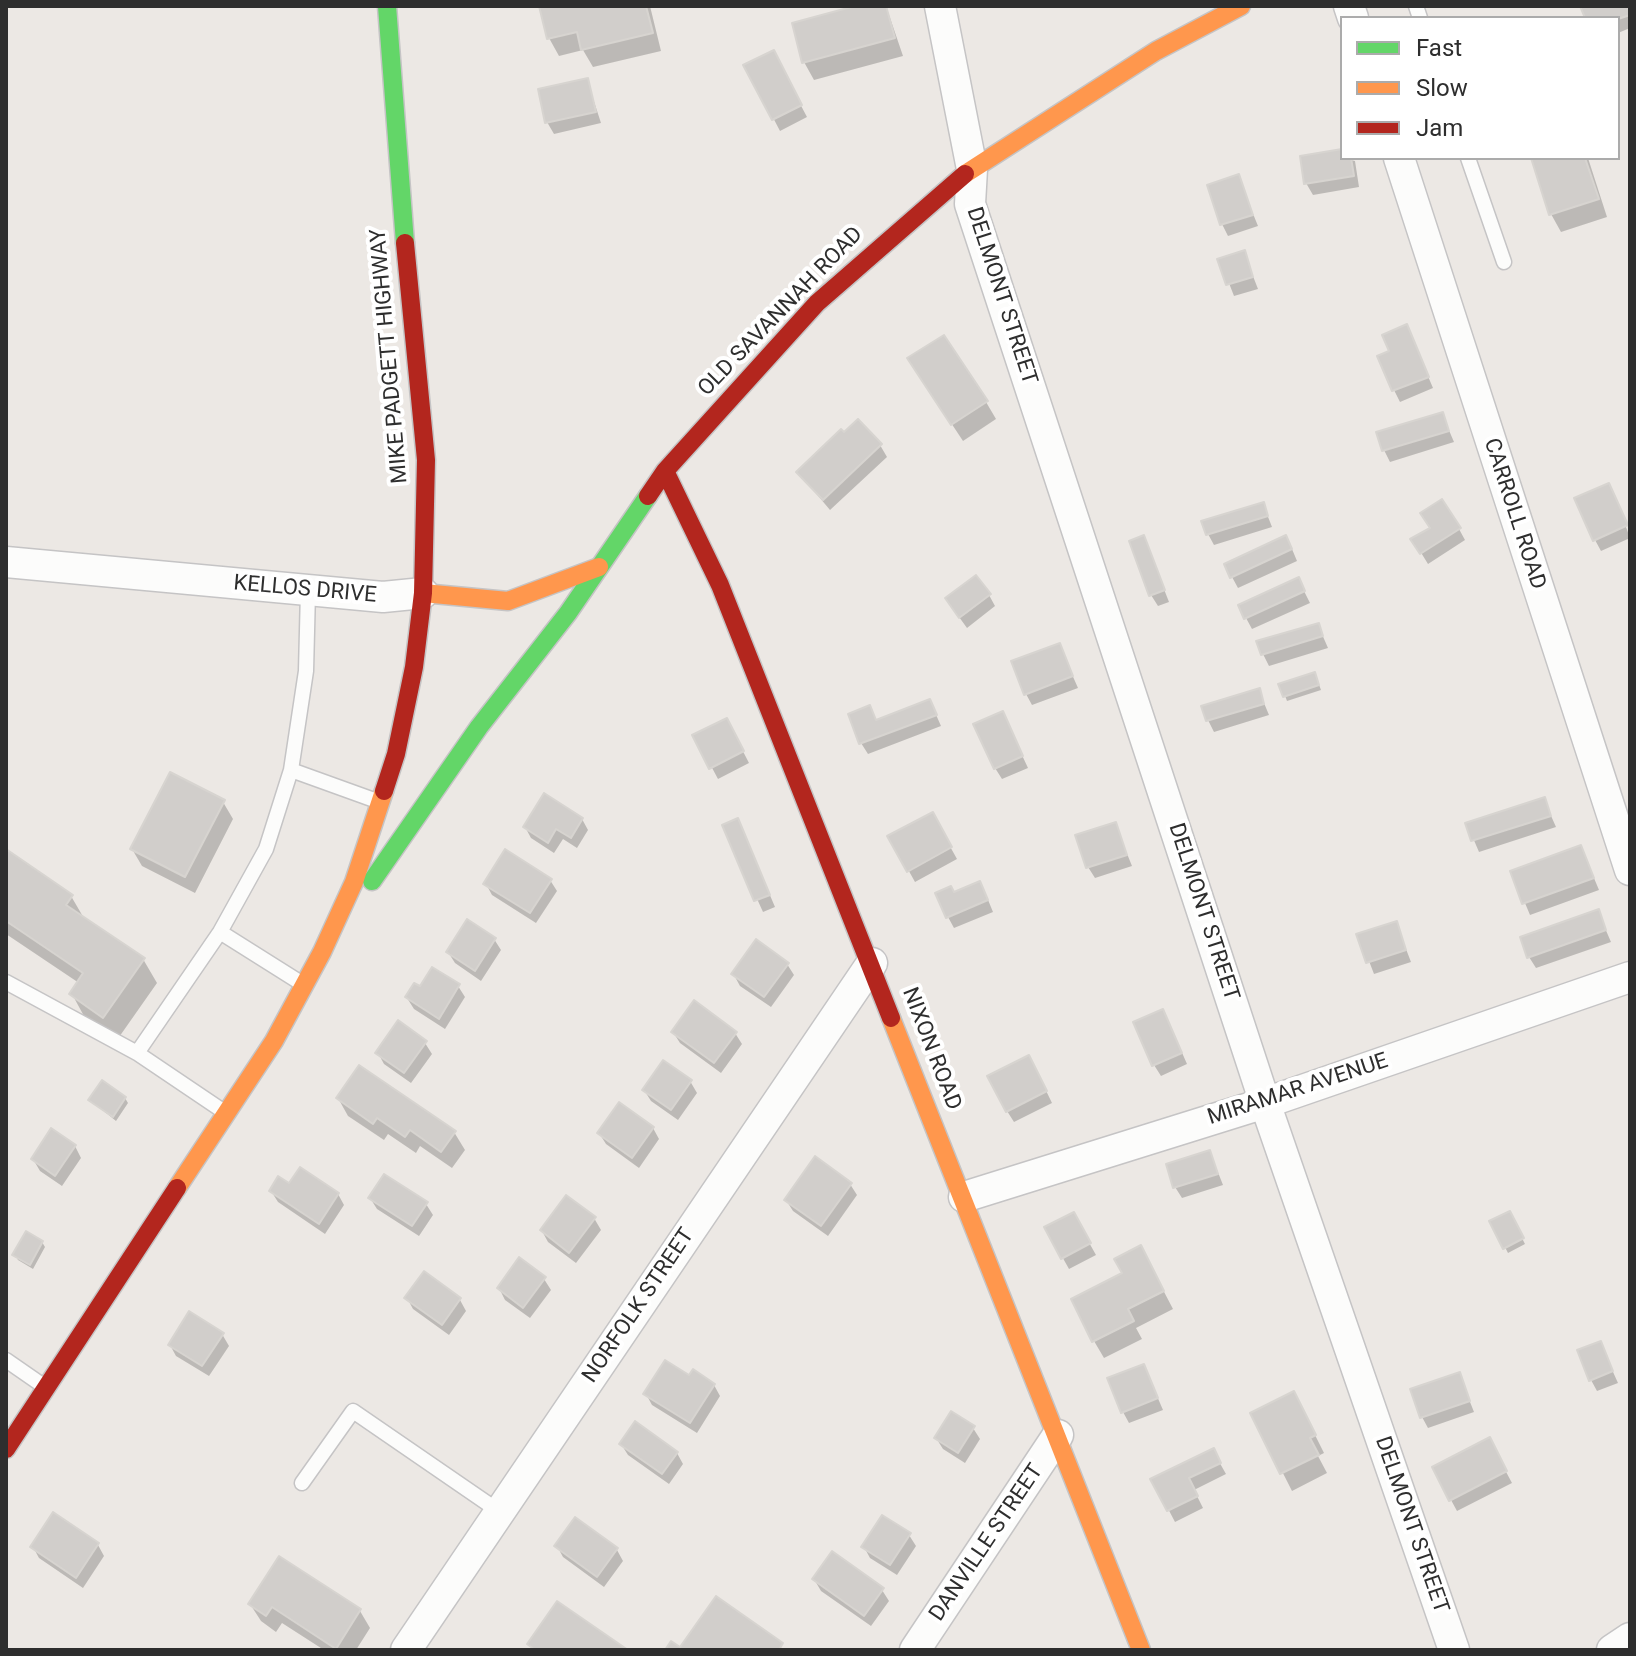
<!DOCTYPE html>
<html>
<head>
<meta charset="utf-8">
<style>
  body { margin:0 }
  #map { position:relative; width:1636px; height:1656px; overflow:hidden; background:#ece8e4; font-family:Roboto,sans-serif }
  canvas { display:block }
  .frame { position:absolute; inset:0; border:8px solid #2e2e2e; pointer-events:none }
  .legend { position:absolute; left:1340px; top:16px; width:280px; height:144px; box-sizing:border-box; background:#fff; border:2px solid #ababab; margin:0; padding:10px 14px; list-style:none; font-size:24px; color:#2e2e2e }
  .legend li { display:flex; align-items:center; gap:16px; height:40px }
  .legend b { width:40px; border:2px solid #ababab }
</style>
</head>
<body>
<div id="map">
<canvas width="1636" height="1656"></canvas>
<div class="frame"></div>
<ul class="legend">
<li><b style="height:10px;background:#63d668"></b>Fast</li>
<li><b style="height:10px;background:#ff974d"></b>Slow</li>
<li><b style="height:10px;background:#b3261e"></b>Jam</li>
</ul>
</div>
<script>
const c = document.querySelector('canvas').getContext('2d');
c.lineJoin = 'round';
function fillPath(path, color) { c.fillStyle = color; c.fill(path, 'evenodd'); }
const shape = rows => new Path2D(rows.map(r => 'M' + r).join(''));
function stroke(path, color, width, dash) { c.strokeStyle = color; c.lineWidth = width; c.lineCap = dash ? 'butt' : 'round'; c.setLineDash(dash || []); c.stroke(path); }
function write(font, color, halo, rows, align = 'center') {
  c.font = font + ' Roboto,sans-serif'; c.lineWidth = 8; c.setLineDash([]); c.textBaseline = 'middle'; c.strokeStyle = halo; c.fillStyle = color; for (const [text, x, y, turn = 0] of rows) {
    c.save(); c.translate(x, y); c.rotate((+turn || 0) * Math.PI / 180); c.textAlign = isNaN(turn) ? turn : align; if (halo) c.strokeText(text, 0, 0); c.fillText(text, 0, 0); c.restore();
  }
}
fillPath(shape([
  [541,6,650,6,661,51,593,67,583,50,559,56,549,38],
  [863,6,886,6,903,56,814,80,804,62],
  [1582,6,1629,6,1630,28,1618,33,1618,18],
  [779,64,807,117,780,131,746,66],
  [587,80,601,123,554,134,547,122],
  [1342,151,1342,158,1355,161,1359,187,1313,195,1306,183],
  [1533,158,1588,158,1607,217,1561,232,1551,214],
  [1238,177,1258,226,1228,236,1222,224],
  [1244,253,1258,289,1234,296,1220,260],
  [1407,327,1433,388,1400,402,1394,390,1391,352],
  [920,376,986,402,996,419,963,441],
  [1442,414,1454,442,1390,462,1384,450],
  [880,445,887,457,830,510,798,472],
  [1615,497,1630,538,1601,551,1595,540],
  [1263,504,1272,527,1214,545,1208,534],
  [1459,529,1465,540,1428,564,1420,551],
  [1144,538,1169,602,1158,606,1151,595],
  [1292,549,1297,561,1238,588,1232,577],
  [1304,591,1310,603,1252,629,1246,618],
  [989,595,995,606,967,628,954,610],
  [1318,625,1328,648,1269,666,1263,654],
  [1059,645,1078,688,1032,705,1026,694],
  [1317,679,1321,690,1287,701,1281,685],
  [1259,691,1269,715,1214,732,1208,720],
  [930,701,941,726,868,754,861,743,869,708,877,721],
  [1008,725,1028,768,1002,779,995,768],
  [733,732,749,763,718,779,695,736],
  [1544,800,1556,827,1479,852,1467,824],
  [223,802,233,819,195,893,142,866,132,849],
  [932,814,957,859,915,882,890,837],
  [582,819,588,830,577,848,563,839,554,853,531,838,525,827],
  [1115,824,1132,866,1095,878,1088,867],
  [724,826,743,832,775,907,763,912],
  [1581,847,1599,890,1530,915,1512,872],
  [6,852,71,896,85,920,143,959,157,983,117,1040,85,1018,72,994,79,983,6,934],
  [550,880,557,891,536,923,492,895,486,884],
  [954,895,986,895,993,912,954,928,948,917],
  [1598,912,1611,942,1536,968,1529,957],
  [1396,923,1411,962,1374,974,1359,935],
  [494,939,501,950,481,981,455,963,448,952],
  [787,964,794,975,771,1007,740,986,734,975],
  [458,986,465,997,445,1029,414,1009,407,998,421,989],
  [1169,1023,1187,1064,1161,1076,1154,1065],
  [673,1032,735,1033,742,1044,721,1073,680,1043],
  [425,1043,432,1054,411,1083,384,1064,378,1053],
  [1035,1068,1052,1103,1014,1122,1007,1111],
  [690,1081,697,1093,678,1120,651,1101,644,1090],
  [125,1098,128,1103,116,1121,90,1100],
  [338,1098,454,1132,465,1150,452,1168,420,1146,416,1153,388,1134,384,1140,348,1116],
  [653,1128,659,1139,639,1168,606,1144,599,1133],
  [75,1146,81,1158,62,1186,40,1171,33,1159],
  [1210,1152,1223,1185,1182,1198,1175,1187],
  [850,1184,857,1195,828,1236,793,1211,786,1200],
  [289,1186,338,1194,344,1205,325,1234,278,1202,271,1191],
  [370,1198,426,1204,433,1215,419,1236,377,1209],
  [1509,1213,1525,1244,1508,1253,1492,1222],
  [1073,1214,1096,1255,1069,1269,1046,1228],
  [594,1218,601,1230,576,1263,548,1242,542,1231],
  [42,1242,45,1247,33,1269,18,1260,15,1255],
  [1150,1265,1173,1309,1136,1328,1142,1339,1104,1358,1094,1341],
  [424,1274,460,1300,466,1311,449,1335,413,1309,407,1298],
  [544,1279,551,1290,530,1318,505,1300,499,1288],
  [222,1334,229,1346,209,1376,176,1356,170,1345],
  [1600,1343,1618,1383,1597,1391,1591,1380],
  [1144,1366,1163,1410,1129,1423,1123,1412],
  [1459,1374,1474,1412,1428,1428,1422,1417],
  [690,1378,714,1385,720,1396,697,1433,652,1405,646,1394],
  [1303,1411,1324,1453,1318,1456,1327,1473,1292,1491,1253,1414],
  [973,1428,980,1439,965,1463,943,1449,936,1438],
  [1489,1440,1512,1483,1457,1511,1451,1500],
  [621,1444,677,1453,683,1464,669,1484,628,1455],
  [1213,1451,1226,1474,1194,1490,1203,1508,1175,1522,1153,1480],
  [54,1515,98,1545,104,1556,83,1588,39,1558,33,1547],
  [909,1535,916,1546,897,1575,870,1558,864,1547],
  [557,1546,617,1550,623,1561,604,1587,563,1557],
  [280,1559,360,1611,370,1628,356,1650,324,1650,282,1623,276,1632,261,1621,250,1604],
  [814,1579,882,1590,889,1601,871,1626,821,1591]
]), '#0003');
const building = shape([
  [539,6,646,6,653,33,581,50,577,32,547,39,539,6],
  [855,6,886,6,895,38,802,63,792,23,855,6],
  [1580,6,1628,6,1630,15,1618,19,1585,18,1580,6],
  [774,50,802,105,772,120,743,65,774,50],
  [588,78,596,112,545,123,538,89,588,78],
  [1342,149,1342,158,1351,158,1354,176,1304,184,1300,156,1342,149],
  [1531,158,1585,158,1599,199,1549,215,1531,158],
  [1239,174,1253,215,1220,225,1207,185,1239,174],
  [1245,250,1253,277,1226,285,1217,259,1245,250],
  [1407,324,1429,377,1392,391,1377,356,1389,351,1382,335,1407,324],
  [944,335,988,401,951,425,907,358,944,335],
  [1443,412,1449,431,1382,451,1376,432,1443,412],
  [858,419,882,444,823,500,796,472,841,429,844,432,858,419],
  [1609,483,1628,525,1593,541,1574,498,1609,483],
  [1442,499,1461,528,1420,554,1410,539,1430,528,1420,513,1442,499],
  [1264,502,1268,516,1206,535,1201,521,1264,502],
  [1144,535,1165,590,1149,596,1129,541,1144,535],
  [1286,535,1292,549,1230,578,1224,564,1286,535],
  [976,575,991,594,959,618,945,598,976,575],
  [1299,577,1305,591,1244,619,1238,605,1299,577],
  [1319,623,1323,636,1261,655,1256,641,1319,623],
  [1060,643,1073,676,1024,695,1011,661,1060,643],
  [1315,672,1319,685,1283,697,1278,684,1315,672],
  [1260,688,1264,704,1206,721,1201,706,1260,688],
  [930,699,937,715,859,744,848,714,870,705,876,720,930,699],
  [1003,711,1023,756,994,769,973,724,1003,711],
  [727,718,744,751,709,769,692,735,727,718],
  [170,772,225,800,185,877,130,849,170,772],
  [544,793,583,818,571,838,556,829,548,843,523,827,544,793],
  [1545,797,1551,816,1471,841,1465,823,1545,797],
  [933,812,952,847,907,872,887,836,933,812],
  [738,818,770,895,754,901,722,825,738,818],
  [1116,822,1127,855,1086,868,1075,835,1116,822],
  [1581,845,1594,878,1522,904,1510,871,1581,845],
  [6,849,73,895,66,905,145,958,103,1018,69,994,83,973,6,921,6,849],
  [505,849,552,879,530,913,483,884,505,849],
  [980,881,988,900,946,918,935,893,951,886,954,892,980,881],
  [1599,909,1606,930,1527,958,1520,937,1599,909],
  [467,919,496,938,475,971,446,952,467,919],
  [1397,921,1406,950,1366,963,1356,934,1397,921],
  [756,939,789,963,764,997,731,974,756,939],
  [432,967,460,984,439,1019,405,997,414,983,420,986,432,967],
  [694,1000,737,1032,714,1063,671,1032,694,1000],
  [1163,1009,1182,1053,1152,1066,1133,1022,1163,1009],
  [398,1020,427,1041,404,1073,375,1053,398,1020],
  [1029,1055,1047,1091,1006,1112,987,1076,1029,1055],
  [663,1060,692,1080,671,1110,642,1090,663,1060],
  [359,1065,456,1131,441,1152,410,1130,405,1137,377,1118,373,1124,336,1098,359,1065],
  [102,1080,126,1097,113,1117,88,1100,102,1080],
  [619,1102,654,1127,632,1158,597,1133,619,1102],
  [51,1128,76,1145,55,1176,31,1159,51,1128],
  [1210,1150,1218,1174,1173,1188,1166,1164,1210,1150],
  [815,1156,852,1183,821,1226,784,1200,815,1156],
  [300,1167,339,1193,319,1224,269,1191,278,1176,289,1183,300,1167],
  [384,1174,428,1202,412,1226,368,1198,384,1174],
  [566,1195,596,1217,569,1253,540,1230,566,1195],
  [1510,1211,1524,1238,1503,1249,1489,1221,1510,1211],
  [1074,1212,1091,1243,1061,1259,1044,1227,1074,1212],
  [26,1231,43,1241,30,1265,12,1255,26,1231],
  [1141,1245,1164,1291,1128,1309,1134,1321,1092,1342,1071,1299,1122,1273,1114,1259,1141,1245],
  [519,1257,546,1277,523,1308,497,1288,519,1257],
  [424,1271,461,1298,442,1325,404,1298,424,1271],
  [189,1311,224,1333,202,1366,168,1345,189,1311],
  [1601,1341,1613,1371,1589,1381,1577,1350,1601,1341],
  [665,1360,689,1375,693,1369,715,1384,690,1423,643,1394,665,1360],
  [1144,1364,1158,1398,1121,1413,1107,1378,1144,1364],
  [1460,1372,1470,1401,1420,1418,1410,1389,1460,1372],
  [1294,1391,1316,1435,1310,1438,1319,1455,1280,1474,1250,1413,1294,1391],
  [951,1411,975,1426,958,1453,934,1438,951,1411],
  [635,1421,678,1452,662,1474,619,1444,635,1421],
  [1490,1437,1507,1471,1449,1501,1432,1467,1490,1437],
  [1214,1448,1221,1463,1189,1478,1198,1496,1167,1511,1150,1479,1214,1448],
  [53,1512,99,1543,76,1578,30,1547,53,1512],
  [882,1515,911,1533,890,1565,861,1547,882,1515],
  [575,1517,618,1548,597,1577,554,1546,575,1517],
  [832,1551,884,1588,864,1616,812,1579,832,1551],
  [279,1556,361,1609,336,1649,272,1607,266,1616,248,1604,279,1556],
  [716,1596,783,1643,779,1650,665,1650,671,1641,680,1647,716,1596],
  [557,1601,628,1650,535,1650,527,1644,557,1601]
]);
fillPath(building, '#d1cecb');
stroke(building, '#d7d4d0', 2);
const lane = shape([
  [1416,6,1420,18],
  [1468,158,1504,262],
  [308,591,306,671,291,770,377,801],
  [220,932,301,983],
  [6,982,137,1053],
  [223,1111,137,1053,220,932,266,849,291,770],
  [6,1360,45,1387],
  [302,1483,353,1411,500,1512]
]);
const street = shape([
  [940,6,972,169,970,204,1265,1103,1454,1650],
  [1349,6,1353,18],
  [1399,158,1630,870],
  [6,562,383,597,423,593],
  [964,1197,1265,1103,1630,977],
  [406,1650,872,963],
  [915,1650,1058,1435],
  [1612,1650,1630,1638]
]);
const fast = shape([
  [387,6,405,243],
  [372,881,479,727,568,613,648,496]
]);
const slow = shape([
  [965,174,1156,51,1241,6],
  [423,593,508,601,599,567],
  [891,1018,1141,1650],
  [177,1188,274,1041,322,952,354,882,384,791]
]);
const jam = shape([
  [665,471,720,585,891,1018],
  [648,496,665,471,817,303,965,174],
  [384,791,396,754,414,667,423,593,426,460,405,243],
  [6,1449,177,1188]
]);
stroke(lane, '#c5c4c5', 17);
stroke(street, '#c5c4c5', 33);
stroke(fast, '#c5c4c5', 21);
stroke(slow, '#c5c4c5', 21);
stroke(jam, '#c5c4c5', 21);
stroke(lane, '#fcfcfb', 14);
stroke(street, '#fcfcfb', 30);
stroke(fast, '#63d668', 18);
stroke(slow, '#ff974d', 18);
stroke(jam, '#b3261e', 18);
write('22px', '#2e2e2e', '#fff', [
  ["DELMONT STREET",1001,296,72],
  ["OLD SAVANNAH ROAD",781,312,-46],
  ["MIKE PADGETT HIGHWAY",390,356,-95],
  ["CARROLL ROAD",1514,514,72],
  ["KELLOS DRIVE",305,590,5],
  ["DELMONT STREET",1203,912,72],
  ["NIXON ROAD",931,1049,69],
  ["MIRAMAR AVENUE",1298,1090,-18],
  ["NORFOLK STREET",639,1306,-56],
  ["DELMONT STREET",1411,1525,71],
  ["DANVILLE STREET",987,1543,-56]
]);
</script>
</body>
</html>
